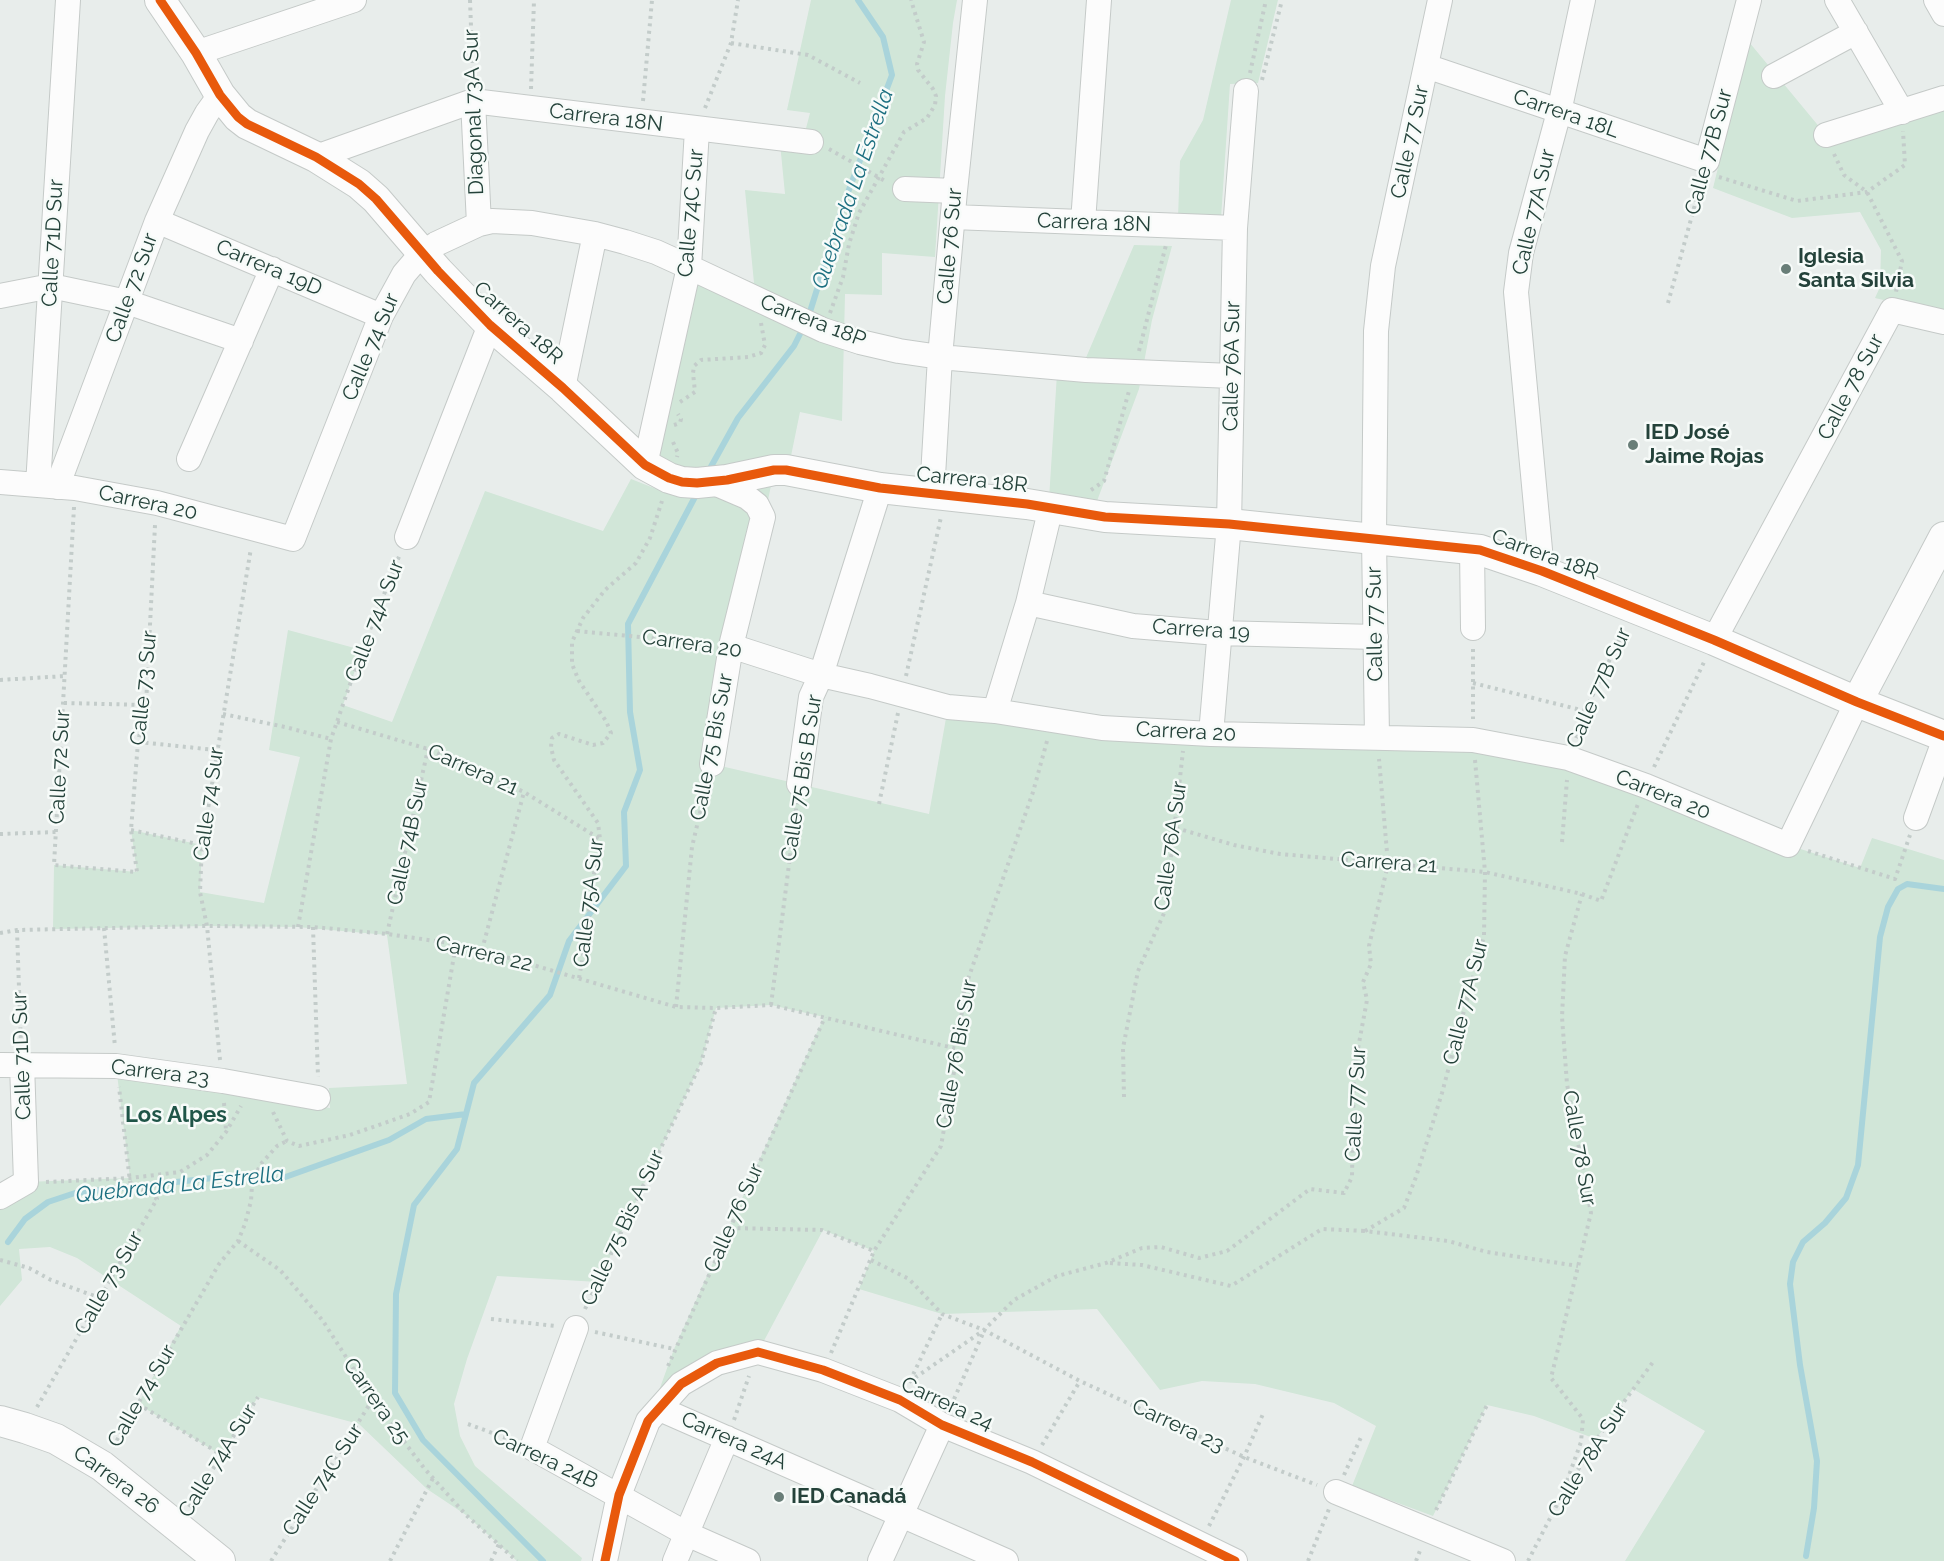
<!DOCTYPE html>
<html>
<head>
<meta charset="utf-8">
<style>
  body { margin:0 }
  canvas { display:block; background:#e8edeb }
</style>
</head>
<body>
<canvas width="1944" height="1561"></canvas>
<script>
const c = document.querySelector('canvas').getContext('2d');
c.lineJoin = 'round';
function fillPath(path, color) { c.fillStyle = color; c.fill(path, 'evenodd'); }
const shape = rows => new Path2D(rows.map(r => 'M' + r).join(''));
function stroke(path, color, width, dash) { c.strokeStyle = color; c.lineWidth = width; c.lineCap = dash ? 'butt' : 'round'; c.setLineDash(dash || []); c.stroke(path); }
function write(font, color, halo, rows, align = 'center') {
  c.font = font + ' Raleway,sans-serif'; c.lineWidth = 5; c.setLineDash([]); c.textBaseline = 'middle'; c.strokeStyle = halo; c.fillStyle = color; for (const [text, x, y, turn = 0] of rows) {
    c.save(); c.translate(x, y); c.rotate((+turn || 0) * Math.PI / 180); c.textAlign = isNaN(turn) ? turn : align; if (halo) c.strokeText(text, 0, 0); c.fillText(text, 0, 0); c.restore();
  }
}
fillPath(shape([
  [811,0,957,0,953,23,945,96,935,257,882,253,882,295,845,294,842,421,800,412,791,456,761,460,694,476,653,457,697,261,754,283,745,190,785,194,779,133,804,136,810,113,787,110],
  [1231,0,1278,0,1258,83,1230,84,1221,218,1178,218,1180,161,1203,120],
  [1749,42,1826,135,1944,98,1944,314,1875,298,1880,287,1881,250,1860,212,1792,218,1713,188],
  [1134,245,1172,246,1152,320,1139,389,1097,501,1049,499,1058,358,1085,360],
  [631,479,659,490,688,497,772,481,712,764,929,814,948,707,1568,758,1788,845,1860,868,1872,838,1944,860,1944,1561,1625,1561,1705,1431,1633,1389,1596,1439,1534,1416,1487,1405,1433,1516,1352,1486,1376,1426,1334,1403,1255,1384,1202,1381,1160,1390,1097,1309,942,1314,859,1289,874,1251,823,1230,758,1352,717,1363,648,1421,674,1349,824,1017,771,1005,716,1008,701,1063,598,1282,497,1276,467,1359,454,1404,460,1436,475,1466,582,1558,581,1561,517,1561,466,1515,427,1489,359,1424,258,1397,221,1455,138,1404,181,1326,77,1258,50,1247,19,1249,22,1280,0,1306,0,1205,26,1182,130,1178,117,1074,330,1108,329,1088,407,1084,387,935,298,927,207,926,53,929,54,865,137,872,131,830,202,845,200,892,264,903,300,757,269,750,288,630,362,650,343,705,392,722,485,491,603,531]
]), '#d1e6d8');
stroke(shape([
  [809,315,844,203,892,75,883,37,858,0],
  [708,472,738,418,794,346,800,334],
  [8,1242,25,1219,48,1202,75,1193,222,1177,277,1180,389,1140,426,1119,466,1114],
  [1806,1556,1814,1508,1817,1461,1800,1365,1790,1284,1793,1262,1803,1242,1825,1223,1846,1198,1858,1165,1880,937,1888,907,1898,889,1907,884,1944,889],
  [543,1561,423,1440,395,1393,396,1294,414,1205,457,1149,474,1083,550,995,569,941,626,866,624,812,640,770,630,712,628,624,696,495]
]), '#a9d4db', 6);
const minor = shape([
  [1837,0,1902,112],
  [1936,0,1944,14],
  [196,53,354,0],
  [1426,66,1707,161,1749,0],
  [1774,76,1856,32],
  [473,101,479,224],
  [1826,135,1944,98],
  [316,157,473,101,811,142],
  [905,189,955,191],
  [953,217,1235,228],
  [157,221,381,316],
  [1083,222,1099,0],
  [0,296,51,286,127,302,241,341],
  [563,388,595,234],
  [189,459,272,269],
  [645,465,689,267,697,129],
  [0,482,75,488,157,503,293,539,381,316,404,274,422,253,436,244,479,224,492,221,532,223,595,234,625,242,656,252,689,267,823,330,860,342,899,351,940,357,1086,370,1232,376],
  [38,485,68,0],
  [57,487,157,221,197,131,207,113,220,95],
  [932,493,940,357,955,191,975,0],
  [407,537,490,325],
  [1472,548,1473,628],
  [1542,571,1516,292,1521,253,1559,112,1583,0],
  [1028,603,1133,626,1218,633,1376,637],
  [1714,640,1892,310,1944,322],
  [731,646,821,675,870,686,948,707,995,711,1102,728,1211,734,1473,740,1568,758,1646,786,1788,845,1857,702],
  [995,711,1028,603,1051,507],
  [1211,734,1229,524,1235,228,1246,91],
  [1377,737,1374,538,1376,331,1383,266,1440,0],
  [712,764,731,646,763,517,757,505,747,497,712,482],
  [799,784,811,697,821,675,880,488],
  [1916,818,1944,741],
  [0,1065,116,1066,223,1081,318,1098],
  [0,1197,26,1182,22,1064],
  [576,1328,532,1448,687,1534,748,1561],
  [660,1409,1006,1561],
  [1336,1492,1503,1561],
  [605,1561,619,1495,648,1421,681,1384,717,1363,758,1352,823,1370,900,1400,942,1425,1032,1462,1235,1561],
  [675,1561,727,1438],
  [880,1561,942,1425]
]);
const tertiary = shape([
  [160,0,196,53,220,95,238,117,247,124,316,157,359,184,376,199,438,271,490,325,563,388,645,465,669,478,682,482,697,483,727,480,774,470,786,470,880,488,1027,504,1105,517,1229,524,1480,550,1542,571,1714,640,1857,702,1944,736],
  [1857,702,1944,537],
  [0,1421,25,1428,56,1439,102,1466,220,1561]
]);
stroke(minor, '#c5cac8', 26);
stroke(tertiary, '#c5cac8', 32);
stroke(shape([
  [470,0,473,80],
  [731,43,808,55,860,83],
  [1250,73,1266,0],
  [1262,80,1282,0],
  [531,89,534,0],
  [643,101,652,0],
  [705,108,731,43,738,0],
  [829,149,887,182],
  [1834,154,1844,175,1867,192,1902,261,1896,292],
  [1719,177,1797,201,1867,192,1905,165,1903,131],
  [1668,303,1702,179],
  [830,313,843,277,849,244,859,213,904,132,927,118,935,105,936,96,933,89,918,70,917,64,924,42,911,0],
  [1139,351,1166,245],
  [680,402,695,392,693,373,694,366,701,360,748,357,761,353,765,345,761,323],
  [674,425,680,423,681,419,678,414],
  [673,442,678,453,677,457],
  [1091,490,1104,481,1129,391],
  [74,507,54,865,137,872,131,830,138,742,146,705,155,525],
  [577,631,712,644],
  [1473,649,1473,719],
  [906,676,941,517],
  [0,680,66,676],
  [1473,683,1585,711],
  [64,703,146,705],
  [223,714,285,727,331,739],
  [337,722,428,749,524,792,600,839],
  [1576,738,1585,711,1624,630],
  [138,742,216,750],
  [1475,760,1485,872,1484,936,1442,1093,1416,1177,1404,1208,1365,1231,1448,1241,1487,1252,1578,1266],
  [1654,767,1705,660],
  [879,804,898,713],
  [1176,828,1234,845,1280,854,1485,872,1582,894,1601,901,1638,804],
  [131,830,202,845],
  [0,834,56,832],
  [1562,842,1567,780],
  [1808,851,1895,879,1910,835],
  [298,927,331,739,362,650,400,554],
  [313,927,318,1077],
  [104,928,115,1047],
  [17,930,21,1046],
  [0,933,17,930,207,926,313,927,387,934,456,944,482,950,676,1007,716,1008,771,1005,958,1049],
  [387,934,428,749],
  [482,950,524,792],
  [579,978,589,923,589,903,600,839,598,823,554,760,551,747,552,738,559,734,593,745,603,743,611,733,606,721,579,681,572,664,572,642,583,618,605,590,636,563,650,538,662,501],
  [771,1005,797,802],
  [676,1007,692,847,707,783],
  [220,1060,207,926,200,892,202,845,251,548],
  [1124,1097,1123,1048,1138,971,1165,911,1183,751],
  [224,1103,226,1131],
  [273,1112,287,1141,299,1146,350,1135,410,1114,429,1102,456,944],
  [46,1182,130,1178,180,1172,207,1155,226,1132,241,1106],
  [730,1228,822,1230,874,1251],
  [238,1241,280,1270,299,1292,323,1321,378,1407,424,1468,466,1515,517,1561],
  [0,1260,29,1268,51,1280,100,1298],
  [871,1260,909,1279,942,1314,984,1330,1080,1381,1244,1457,1317,1485],
  [1110,1263,1142,1265,1231,1286,1322,1229,1365,1231],
  [585,1309,701,1063,716,1008],
  [491,1319,556,1326],
  [595,1332,674,1349],
  [831,1353,874,1251,941,1146,958,1049,964,991,1033,792,1047,741],
  [668,1366,825,1017],
  [910,1381,942,1314],
  [909,1382,984,1330,1014,1300,1057,1276,1106,1263,1142,1248,1161,1247,1199,1258,1227,1251,1310,1189,1344,1193,1352,1177,1354,1070,1367,1000,1363,982,1371,964,1369,946,1388,864,1379,759],
  [138,1404,222,1455],
  [951,1406,984,1331],
  [37,1407,157,1199,130,1182,119,1087],
  [734,1420,749,1376],
  [468,1424,514,1441],
  [1042,1445,1080,1381],
  [113,1447,219,1264,238,1241,245,1224,251,1201,252,1185,260,1165,277,1146,287,1141],
  [1344,1475,1362,1435],
  [1566,1489,1599,1436,1653,1362],
  [1562,1495,1581,1442,1583,1419,1551,1378,1591,1213,1567,1084,1562,1017,1565,956,1582,894],
  [189,1507,258,1397],
  [1436,1510,1487,1405],
  [1209,1526,1244,1457,1263,1414],
  [271,1561,373,1399],
  [390,1561,433,1478],
  [491,1561,499,1544],
  [1308,1561,1329,1509],
  [1416,1561,1421,1548],
  [1528,1561,1562,1495]
]), '#c3ccca', 4, [3, 4.5]);
stroke(minor, '#fcfcfc', 24);
stroke(tertiary, '#fcfcfc', 30);
stroke(shape([
  [160,0,196,53,220,95,238,117,247,124,316,157,359,184,376,199,438,271,490,325,563,388,645,465,669,478,682,482,697,483,727,480,774,470,786,470,880,488,1027,504,1105,517,1229,524,1480,550,1542,571,1714,640,1857,702,1944,736],
  [605,1561,619,1495,648,1421,681,1384,717,1363,758,1352,823,1370,900,1400,942,1425,1032,1462,1235,1561]
]), '#e8590c', 9);
for (const [x, y, r, color] of [
  [1786,269,6,"#697e78"],
  [1633,445,6,"#697e78"],
  [779,1497,6,"#697e78"]
]) { const dot = new Path2D(); dot.arc(x, y, r, 0, 2 * Math.PI); c.fillStyle = color; c.fill(dot); stroke(dot, '#f7fbf9', 2); }
write('21px', '#24423a', '#f7fbf9', [
  ["Diagonal 73A Sur",474,112,-92],
  ["Carrera 18L",1566,114,19],
  ["Carrera 18N",606,118,7],
  ["Calle 77 Sur",1410,142,-78],
  ["Calle 77B Sur",1709,152,-75],
  ["Calle 77A Sur",1534,212,-77],
  ["Calle 74C Sur",691,213,-85],
  ["Carrera 18N",1094,223,2],
  ["Calle 71D Sur",53,243,-87],
  ["Calle 76 Sur",950,246,-85],
  ["Carrera 19D",269,268,23],
  ["Calle 72 Sur",132,288,-70],
  ["Carrera 18P",813,321,21],
  ["Carrera 18R",518,323,42],
  ["Calle 74 Sur",371,347,-67],
  ["Calle 76A Sur",1232,366,-89],
  ["Calle 78 Sur",1851,387,-62],
  ["Carrera 18R",972,480,6],
  ["Carrera 20",148,503,12],
  ["Carrera 18R",1545,555,20],
  ["Calle 74A Sur",375,621,-69],
  ["Calle 77 Sur",1375,624,-91],
  ["Carrera 19",1201,630,4],
  ["Carrera 20",692,644,8],
  ["Calle 73 Sur",144,688,-84],
  ["Calle 77B Sur",1599,688,-66],
  ["Carrera 20",1186,732,3],
  ["Calle 75 Bis Sur",712,747,-79],
  ["Calle 72 Sur",60,767,-87],
  ["Carrera 21",473,770,24],
  ["Calle 75 Bis B Sur",802,778,-81],
  ["Carrera 20",1663,795,22],
  ["Calle 74 Sur",209,804,-82],
  ["Calle 74B Sur",408,842,-78],
  ["Calle 76A Sur",1171,846,-82],
  ["Carrera 21",1389,863,4],
  ["Calle 75A Sur",589,903,-83],
  ["Carrera 22",484,954,13],
  ["Calle 77A Sur",1466,1002,-76],
  ["Calle 76 Bis Sur",957,1054,-80],
  ["Calle 71D Sur",22,1056,-92],
  ["Carrera 23",160,1073,7],
  ["Calle 77 Sur",1356,1104,-87],
  ["Calle 78 Sur",1579,1148,80],
  ["Calle 76 Sur",734,1218,-66],
  ["Calle 75 Bis A Sur",623,1228,-65],
  ["Calle 73 Sur",109,1283,-60],
  ["Calle 74 Sur",142,1396,-60],
  ["Carrera 25",376,1401,55],
  ["Carrera 24",947,1404,25],
  ["Carrera 23",1178,1426,25],
  ["Carrera 24A",734,1441,24],
  ["Carrera 24B",545,1459,25],
  ["Calle 78A Sur",1588,1460,-58],
  ["Calle 74A Sur",218,1461,-58],
  ["Carrera 26",116,1480,36],
  ["Calle 74C Sur",323,1480,-57]
]);
write('bold 21px', '#24423a', '#f7fbf9', [
  ["Iglesia",1798,257],
  ["Santa Silvia",1798,281],
  ["IED José",1645,433],
  ["Jaime Rojas",1645,457],
  ["IED Canadá",791,1497]
], 'left');
write('italic 22px', '#1c6f80', '#f7fbf9', [
  ["Quebrada La Estrella",853,189,-71],
  ["Quebrada La Estrella",180,1185,-6]
]);
write('bold 22px', '#1f5548', '#f7fbf9', [
  ["Los Alpes",176,1115]
]);
</script>
</body>
</html>
